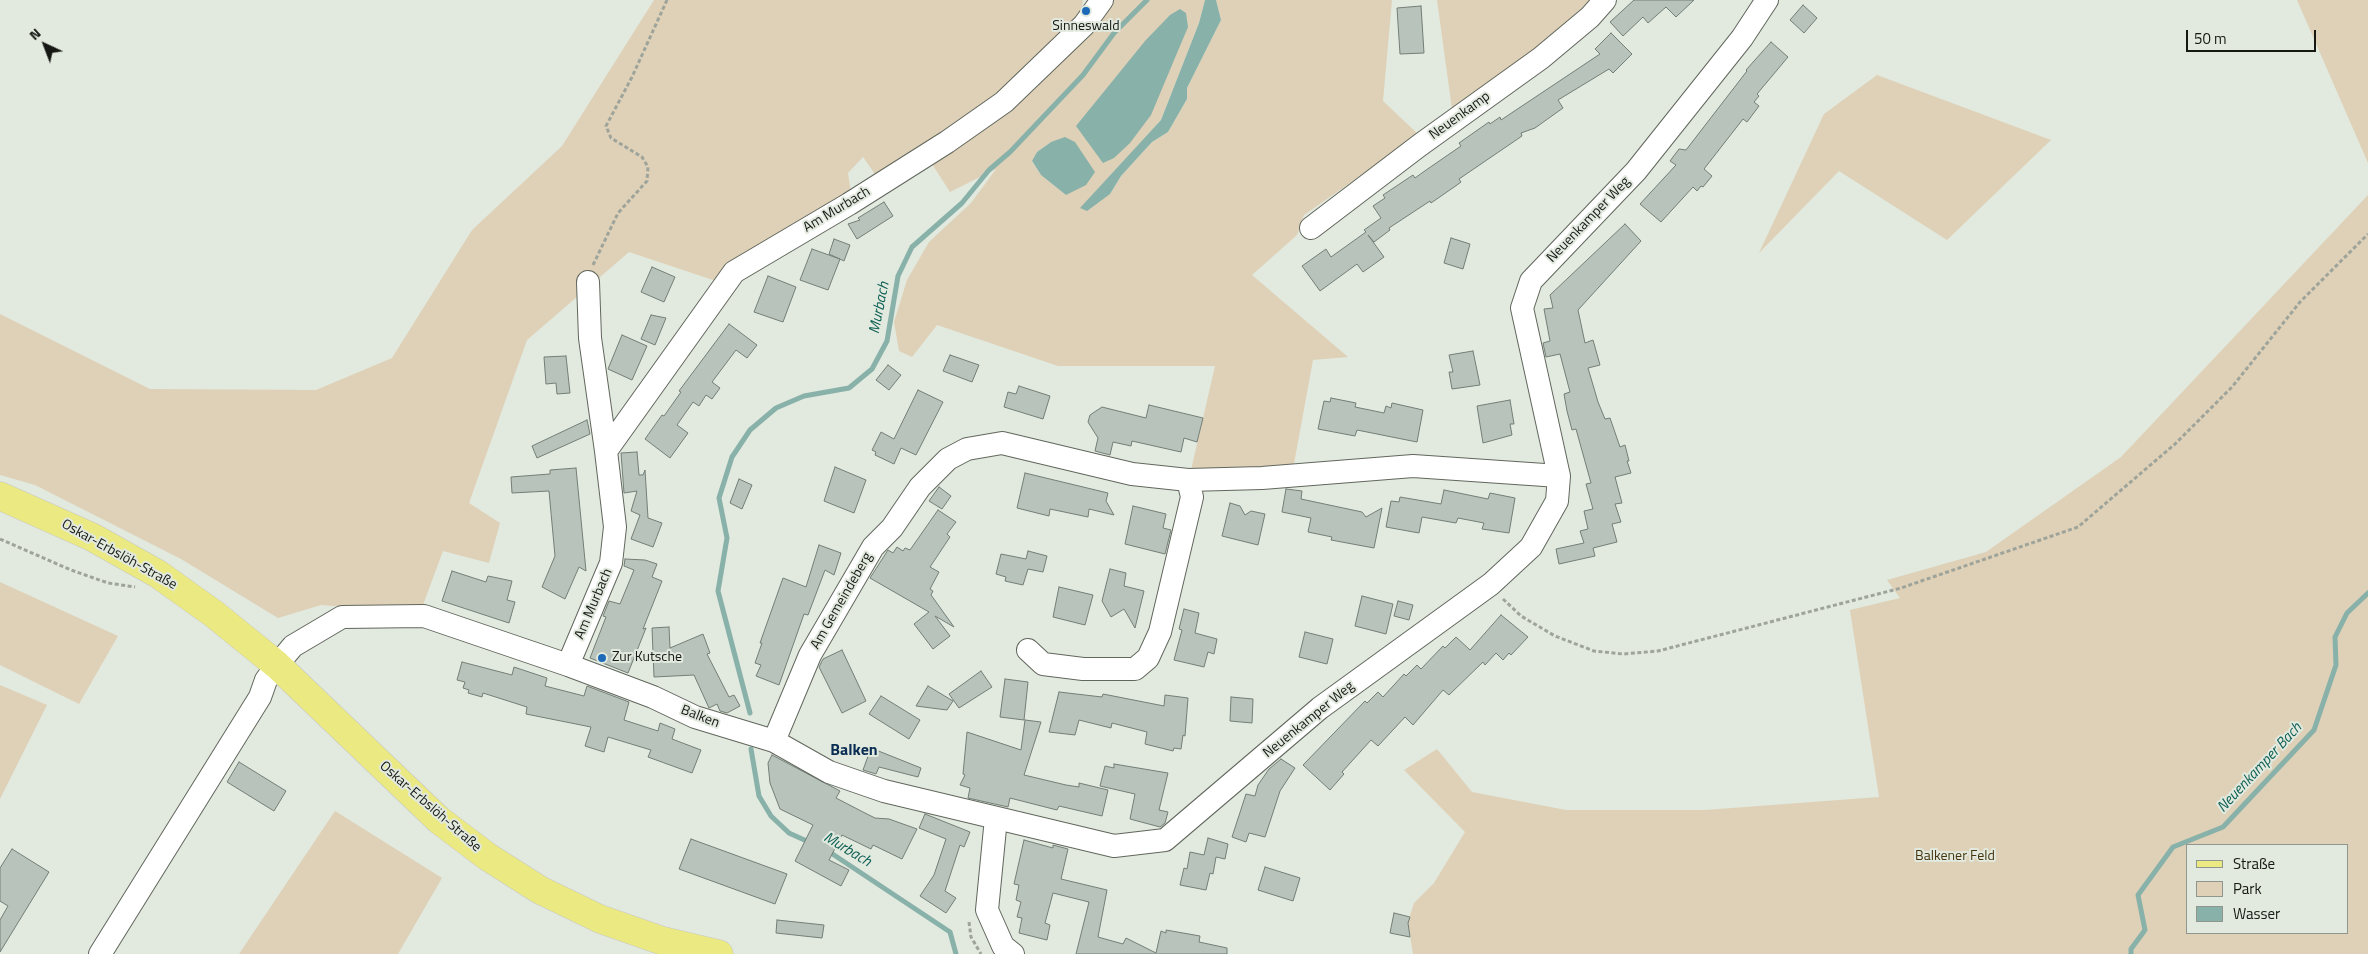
<!DOCTYPE html>
<html>
<head>
<meta charset="utf-8">
<style>
  body { margin:0 }
  #map { position:relative; width:2368px; height:954px; overflow:hidden; background:#e2e9de; font-family:"Titillium Web",sans-serif }
  canvas { display:block }
  .legend { position:absolute; left:2186px; top:844px; width:162px; height:90px; box-sizing:border-box; background:#e2e9de; border:1px solid #90958d; margin:0; padding:6px 9px; list-style:none; font-size:15px; color:#161814 }
  .legend li { display:flex; align-items:center; gap:10px; height:25px }
  .legend b { width:25px; border:1px solid #90958d }
  .north { position:absolute; left:20px; top:20px; width:50px; height:50px; -webkit-text-stroke:4px #e2e9de; paint-order:stroke; rotate:317deg; font-size:14px; font-weight:700; line-height:20px; text-align:center; color:#161814 }
  .north::after { content:''; display:block; margin:auto; width:18px; height:22px; background:#161814; clip-path:polygon(50% 0,100% 100%,50% 72%,0 100%) }
  .scale { position:absolute; left:2186px; top:30px; width:130px; height:22px; box-sizing:border-box; border:2px solid #161814; border-top:0; padding-left:6px; font-size:15px; line-height:18px; white-space:nowrap; color:#161814; -webkit-text-stroke:4px #e2e9de; paint-order:stroke }
</style>
</head>
<body>
<div id="map">
<canvas width="2368" height="954"></canvas>
<ul class="legend">
<li><b style="height:6px;background:#ebe982"></b>Straße</li>
<li><b style="height:14px;background:#ded1b7"></b>Park</li>
<li><b style="height:14px;background:#88b1a9"></b>Wasser</li>
</ul>
<div class="north">N</div>
<div class="scale">50 m</div>
</div>
<script>
const c = document.querySelector('canvas').getContext('2d');
c.lineJoin = 'round';
function fillPath(path, color) { c.fillStyle = color; c.fill(path, 'evenodd'); }
const shape = rows => new Path2D(rows.map(r => 'M' + r).join(''));
function stroke(path, color, width, dash) { c.strokeStyle = color; c.lineWidth = width; c.lineCap = dash ? 'butt' : 'round'; c.setLineDash(dash || []); c.stroke(path); }
function write(font, color, halo, rows, align = 'center') {
  c.font = font + ' "Titillium Web",sans-serif'; c.lineWidth = 4; c.setLineDash([]); c.textBaseline = 'middle'; c.strokeStyle = halo; c.fillStyle = color; for (const [text, x, y, turn = 0] of rows) {
    c.save(); c.translate(x, y); c.rotate((+turn || 0) * Math.PI / 180); c.textAlign = isNaN(turn) ? turn : align; if (halo) c.strokeText(text, 0, 0); c.fillText(text, 0, 0); c.restore();
  }
}
fillPath(shape([
  [654,0,1083,0,1082,7,1087,22,1110,0,1205,0,1199,23,1161,120,1081,208,1110,194,1121,176,1152,142,1168,132,1187,99,1187,88,1221,20,1216,0,1392,0,1383,101,1419,135,1304,215,1297,235,1252,275,1348,357,1313,360,1293,469,1191,470,1215,366,1058,366,937,325,912,357,899,351,894,322,907,280,929,242,971,203,996,169,950,192,923,150,879,180,863,157,848,173,851,194,755,265,713,280,629,252,527,340,469,503,500,523,489,563,443,551,420,613,321,605,278,618,181,559,35,485,0,475,0,314,150,389,316,390,392,358,472,230,562,146],
  [1118,74,1093,150,1102,97],
  [1051,142,1066,195,1041,175,1032,162,1037,152],
  [1437,0,1590,0,1554,35,1452,109],
  [2297,0,2368,0,2368,163],
  [1877,75,2051,140,1947,240,1839,171,1759,253,1824,114],
  [2368,195,2368,954,1413,954,1408,922,1414,903,1434,883,1465,832,1404,770,1437,749,1472,792,1566,810,1705,810,1879,797,1850,610,1900,598,1887,580,1986,552,2121,457],
  [2187,845,2347,845,2347,933,2187,933],
  [0,582,118,636,79,704,0,665],
  [0,685,47,705,0,799],
  [335,811,442,878,398,954,239,954]
]), '#ded1b7');
fillPath(shape([
  [1205,0,1216,0,1221,20,1187,88,1187,99,1168,132,1152,142,1121,176,1110,194,1087,211,1080,208,1161,120,1199,23],
  [1180,9,1186,13,1188,27,1151,115,1130,143,1114,158,1103,163,1076,126,1145,41,1170,15],
  [1065,137,1075,142,1095,172,1086,185,1066,195,1041,175,1032,161,1037,152,1051,142]
]), '#88b1a9');
stroke(shape([
  [750,713,718,591,727,538,719,498,732,457,750,430,776,408,804,396,849,388,872,369,887,341,898,276,912,247,962,203,989,170,1010,152,1083,75,1114,33,1147,0],
  [751,749,759,796,771,816,789,833,811,843],
  [828,851,950,932,956,954],
  [2131,954,2131,949,2145,930,2138,895,2173,847,2223,827,2314,730,2336,665,2335,637,2347,613,2368,593]
]), '#88b1a9', 5);
const building = shape([
  [1634,0,1694,0,1676,17,1666,7,1648,23,1643,17,1623,36,1610,22,1634,0],
  [1803,5,1817,18,1804,33,1790,20,1803,5],
  [1421,6,1424,53,1400,54,1397,8,1421,6],
  [1611,33,1632,54,1613,73,1609,69,1558,100,1563,108,1535,128,1521,133,1522,136,1459,179,1461,182,1457,185,1431,203,1430,201,1389,228,1390,230,1374,242,1368,235,1384,257,1363,272,1357,264,1320,291,1302,266,1326,249,1331,257,1366,232,1364,230,1381,218,1373,206,1385,198,1383,195,1413,175,1415,178,1429,168,1461,146,1459,143,1489,122,1490,124,1500,117,1501,120,1600,54,1595,49,1611,33],
  [1771,42,1788,57,1757,94,1759,96,1754,102,1759,106,1747,122,1743,119,1704,169,1712,176,1703,187,1701,186,1697,191,1693,187,1661,222,1640,204,1676,165,1670,161,1679,149,1686,150,1747,71,1746,70,1771,42],
  [884,202,893,216,857,239,848,224,860,220,858,218,884,202],
  [1625,224,1641,241,1578,310,1585,343,1593,340,1600,365,1588,368,1598,402,1605,419,1610,418,1620,447,1625,445,1629,461,1627,461,1631,473,1615,477,1622,503,1615,504,1621,522,1612,524,1617,542,1593,548,1595,556,1559,564,1556,549,1584,543,1580,531,1588,529,1584,511,1593,509,1586,484,1591,483,1576,429,1572,430,1567,411,1564,394,1570,392,1560,354,1546,357,1543,343,1550,341,1544,309,1553,308,1550,295,1625,224],
  [1451,238,1470,244,1463,269,1444,263,1451,238],
  [834,239,850,245,844,261,829,254,834,239],
  [812,249,840,259,828,290,800,280,812,249],
  [652,267,675,277,664,302,641,292,652,267],
  [768,276,796,287,783,322,754,312,768,276],
  [651,315,666,318,655,345,641,339,651,315],
  [729,324,757,345,747,358,736,350,712,382,720,388,712,399,706,395,699,406,693,402,677,425,688,433,670,458,645,439,662,415,664,416,681,392,679,391,729,324],
  [622,335,647,346,632,380,608,369,622,335],
  [1473,351,1480,385,1452,389,1449,372,1453,372,1449,355,1473,351],
  [950,355,979,365,972,382,943,371,950,355],
  [566,356,570,393,557,394,556,383,546,384,544,357,566,356],
  [888,365,901,375,889,390,876,380,888,365],
  [1019,386,1050,396,1043,419,1004,407,1008,392,1016,394,1019,386],
  [918,390,943,402,916,455,901,448,894,464,875,455,876,452,872,450,881,432,894,439,918,390],
  [1331,398,1356,403,1355,407,1384,413,1386,406,1391,408,1392,403,1423,410,1417,442,1357,430,1355,436,1318,429,1324,401,1330,402,1331,398],
  [1510,400,1514,424,1510,424,1512,435,1483,443,1477,406,1510,400],
  [1149,405,1203,418,1197,442,1184,438,1181,452,1132,441,1131,446,1113,442,1110,455,1095,451,1098,438,1088,422,1090,415,1102,407,1146,418,1149,405],
  [587,420,590,434,537,458,532,446,587,420],
  [637,452,639,475,643,475,645,470,648,518,662,523,653,547,631,539,640,515,631,511,637,491,624,493,621,453,637,452],
  [835,467,866,480,854,513,824,501,835,467],
  [576,468,586,571,579,567,565,599,542,587,555,556,549,491,512,493,511,477,550,474,550,470,576,468],
  [1025,473,1108,493,1106,501,1114,515,1089,509,1088,517,1050,509,1049,516,1017,508,1025,473],
  [739,479,752,485,742,509,730,503,739,479],
  [939,487,951,496,942,509,929,501,939,487],
  [1286,489,1302,491,1301,499,1362,512,1366,517,1382,508,1374,548,1331,540,1332,537,1308,532,1311,518,1282,512,1286,489],
  [1444,490,1488,499,1490,493,1515,498,1509,533,1482,529,1484,523,1458,518,1456,523,1422,517,1419,533,1386,527,1391,501,1399,502,1400,497,1441,504,1444,490],
  [1230,503,1240,506,1245,515,1251,511,1265,514,1258,545,1222,536,1230,503],
  [1133,506,1166,514,1163,528,1171,530,1165,554,1125,544,1133,506],
  [938,510,956,522,947,534,950,537,930,567,939,572,930,589,933,591,931,595,954,627,935,616,950,636,933,649,914,624,929,612,870,578,888,550,893,553,897,547,903,551,905,548,910,550,938,510],
  [819,545,841,553,834,575,825,570,808,615,804,614,779,685,756,676,761,665,755,663,762,643,760,643,783,578,806,587,819,545],
  [1028,551,1047,556,1043,572,1028,569,1023,585,1005,581,1006,577,996,574,1001,554,1026,559,1028,551],
  [625,559,645,560,657,564,652,577,662,581,643,629,646,628,628,673,590,658,606,617,603,616,609,601,620,604,634,570,624,566,625,559],
  [1110,569,1126,573,1124,586,1144,591,1135,628,1124,609,1111,617,1102,601,1110,569],
  [452,571,486,582,488,576,512,581,507,600,515,602,509,623,442,601,452,571],
  [1059,587,1093,595,1085,625,1053,617,1059,587],
  [1362,596,1393,604,1386,634,1355,626,1362,596],
  [1398,601,1413,605,1409,620,1394,616,1398,601],
  [1184,609,1199,613,1195,633,1217,639,1214,654,1208,652,1204,667,1174,660,1182,630,1179,629,1184,609],
  [1501,615,1528,637,1511,655,1509,653,1503,660,1496,653,1485,665,1483,662,1449,695,1443,690,1413,725,1405,717,1378,746,1371,740,1342,772,1344,774,1330,790,1303,765,1365,701,1367,703,1378,692,1383,697,1404,674,1406,676,1417,665,1421,669,1443,646,1445,648,1456,637,1470,650,1501,615],
  [669,627,670,648,703,634,710,653,707,654,729,697,734,695,740,706,727,713,720,711,717,704,709,708,694,675,654,677,652,628,669,627],
  [1305,632,1333,639,1327,664,1299,657,1305,632],
  [842,650,866,701,842,713,819,667,823,659,842,650],
  [462,662,512,675,514,667,547,678,545,686,584,696,587,686,629,702,624,720,658,731,660,723,675,729,672,739,701,750,692,773,648,757,651,750,608,737,604,752,585,746,591,727,526,714,527,707,483,693,482,697,468,693,469,690,463,688,465,682,457,680,462,662],
  [981,671,992,687,959,708,949,694,981,671],
  [1005,679,1028,682,1024,720,1000,717,1005,679],
  [928,686,953,701,947,710,916,706,928,686],
  [1059,692,1102,697,1103,694,1164,706,1165,695,1188,698,1185,736,1183,735,1181,749,1174,748,1173,751,1145,744,1147,732,1112,723,1111,728,1079,720,1075,735,1049,732,1059,692],
  [881,696,920,720,909,739,869,714,881,696],
  [1231,697,1253,699,1252,723,1230,721,1231,697],
  [1025,720,1041,722,1024,775,1066,785,1079,787,1079,783,1108,790,1102,816,1059,806,1057,810,1010,798,1008,807,968,798,970,788,960,785,965,775,963,774,967,732,1021,750,1025,720],
  [871,748,921,768,918,777,879,767,876,774,863,770,871,748],
  [772,755,840,791,836,798,863,812,875,818,889,819,917,829,902,859,873,845,871,849,842,835,829,860,849,870,841,886,795,861,813,825,780,809,770,783,768,763,772,755],
  [1281,759,1295,768,1280,791,1265,837,1249,833,1246,842,1232,837,1246,794,1255,796,1258,785,1269,769,1281,759],
  [239,762,286,791,274,811,227,782,239,762],
  [1114,764,1168,773,1159,810,1168,812,1165,823,1160,827,1130,819,1135,794,1100,786,1105,766,1114,768,1114,764],
  [925,814,970,832,964,847,960,845,945,891,956,898,946,913,920,896,934,875,946,839,919,828,925,814],
  [1208,838,1228,844,1225,859,1216,857,1213,874,1210,873,1206,890,1180,885,1184,868,1187,869,1190,852,1204,855,1208,838],
  [691,839,787,874,775,904,679,869,691,839],
  [1024,840,1053,848,1053,845,1068,849,1061,879,1107,890,1098,937,1123,944,1126,938,1156,953,1161,931,1166,933,1166,930,1200,936,1199,942,1227,948,1227,954,1076,954,1089,902,1053,893,1045,923,1050,925,1047,940,1019,933,1022,918,1017,917,1021,902,1016,900,1019,885,1014,884,1024,840],
  [12,849,49,872,0,952,0,920,8,906,0,901,0,868,12,849],
  [1265,867,1300,878,1293,901,1258,890,1265,867],
  [1394,913,1410,917,1408,923,1410,937,1390,933,1394,913],
  [777,920,824,925,822,938,776,933,777,920]
]);
fillPath(building, '#b8c3bc');
stroke(building, '#737e77', 1);
const minor = shape([
  [1311,228,1420,145,1541,58,1590,17,1605,0],
  [588,282,590,338,606,451],
  [1188,480,1262,478,1413,466,1559,476],
  [568,665,611,563,615,527,606,451,734,272,849,204,947,142,1004,102,1084,25,1102,0],
  [774,741,810,655,873,547,892,528,920,487,948,459,967,449,1002,443,1132,474,1188,480,1192,497,1160,632,1148,658,1135,669,1083,669,1043,664,1028,650],
  [996,818,987,910,1003,946,1013,954],
  [100,954,260,697,266,680,277,665,293,646,342,617,424,616,568,665,653,697,695,717,774,741,829,772,884,791,1114,846,1165,840,1320,708,1491,584,1531,547,1557,501,1559,476,1522,308,1531,281,1636,171,1742,38,1767,0]
]);
const major = shape([
  [0,496,92,537,158,574,214,614,277,665,439,820,488,857,540,890,600,919,660,940,719,954]
]);
stroke(minor, '#61675d', 24);
stroke(major, '#c7c8c7', 29);
stroke(shape([
  [593,265,618,213,647,181,648,167,642,157,611,138,606,126,632,77,667,0],
  [0,539,71,570,108,583,135,587],
  [1503,599,1521,616,1555,636,1594,651,1623,654,1658,651,1901,588,2078,527,2175,444,2232,387,2300,302,2368,234],
  [969,922,971,937,981,954]
]), '#9fa49b', 3, [4, 2.5]);
stroke(minor, '#fff', 22);
stroke(major, '#ebe982', 28);
for (const [x, y, r, color] of [
  [1086,11,5,"#1d6ab9"],
  [602,658,5,"#1d6ab9"]
]) { const dot = new Path2D(); dot.arc(x, y, r, 0, 2 * Math.PI); c.fillStyle = color; c.fill(dot); stroke(dot, '#e2e9de', 2); }
write('14px', '#161814', '#e2e9de', [
  ["Sinneswald",1086,27],
  ["Zur Kutsche",612,658,"left"]
]);
write('14px', '#161814', '#e2e9de', [
  ["Neuenkamp",1460,116,-36],
  ["Am Murbach",837,210,-31],
  ["Neuenkamper Weg",1589,220,-46],
  ["Oskar-Erbslöh-Straße",119,555,29],
  ["Am Gemeindeberg",842,601,-60],
  ["Am Murbach",594,604,-67],
  ["Balken",700,717,21],
  ["Neuenkamper Weg",1309,720,-39],
  ["Oskar-Erbslöh-Straße",430,807,41]
]);
write('14px', '#46350c', '#e2e9de', [
  ["Balkener Feld",1955,857]
]);
write('italic 15px', '#0d6055', '#e2e9de', [
  ["Murbach",880,308,-79],
  ["Neuenkamper Bach",2260,768,-47],
  ["Murbach",847,850,31]
]);
write('bold 16px', '#092d53', '#e2e9de', [
  ["Balken",854,751]
]);
</script>
</body>
</html>
